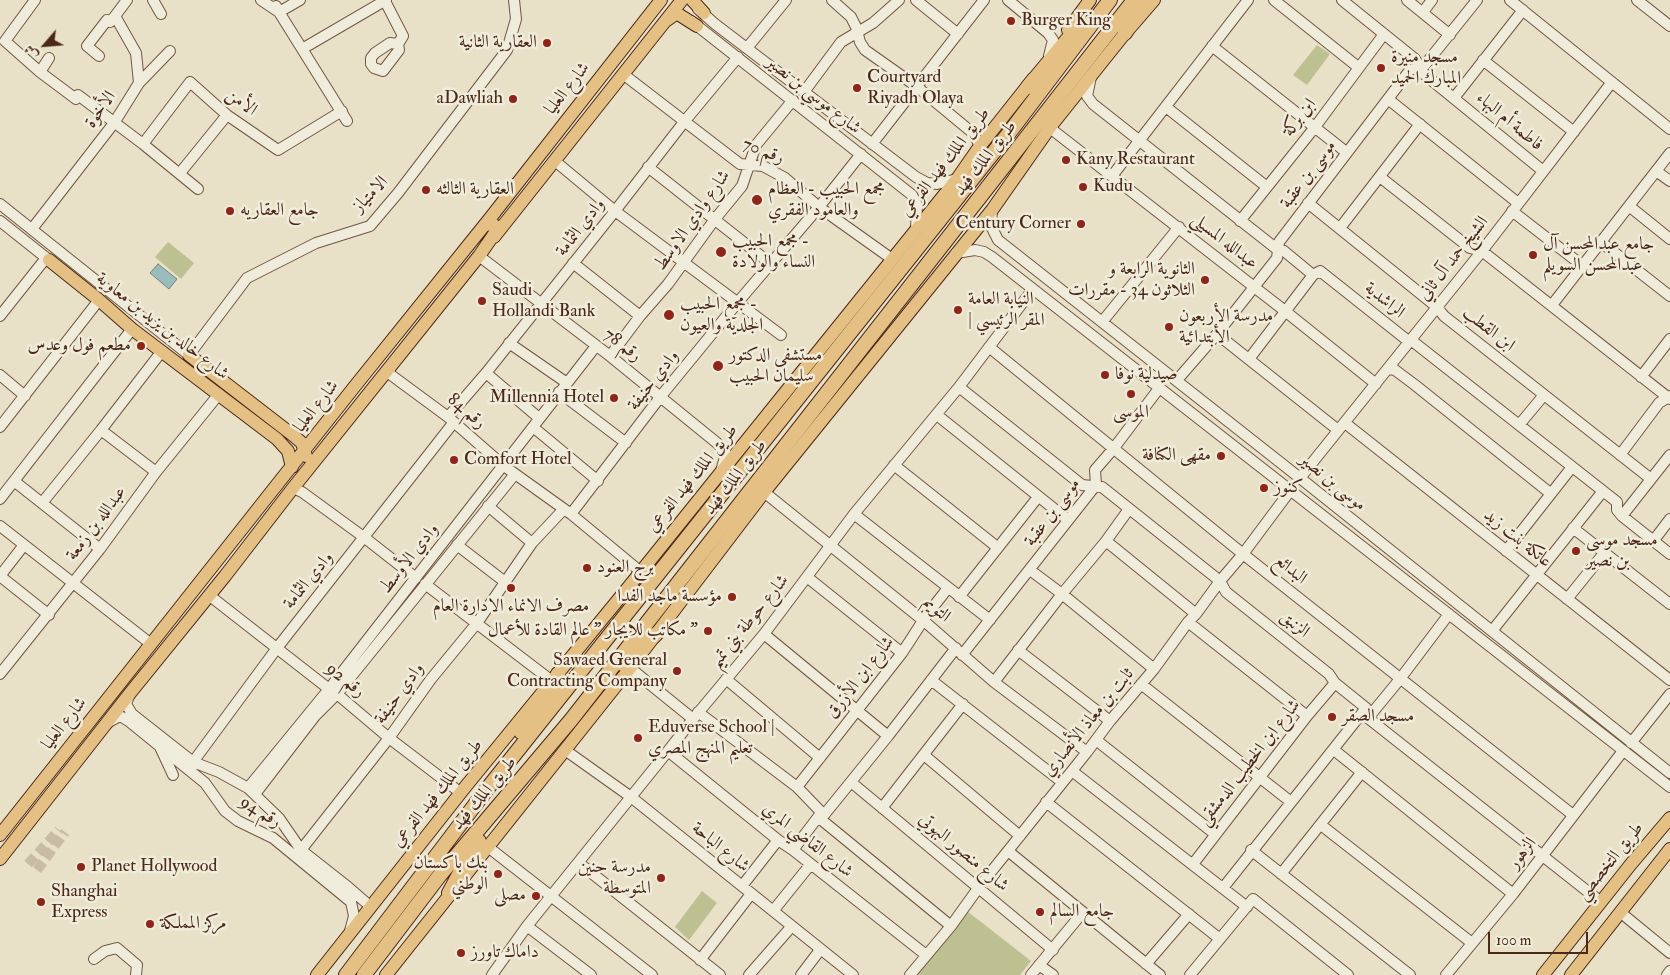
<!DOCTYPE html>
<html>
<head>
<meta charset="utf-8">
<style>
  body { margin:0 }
  #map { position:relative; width:1670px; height:975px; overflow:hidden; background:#e8e1c7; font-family:"IM FELL Double Pica",Amiri,serif }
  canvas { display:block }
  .north { position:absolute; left:20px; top:20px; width:50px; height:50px; -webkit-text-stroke:4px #f0ecdb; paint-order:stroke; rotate:243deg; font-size:14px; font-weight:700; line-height:20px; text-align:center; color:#4b2818 }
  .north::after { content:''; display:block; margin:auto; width:18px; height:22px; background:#4b2818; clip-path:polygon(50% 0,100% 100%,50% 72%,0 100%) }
  .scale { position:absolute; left:1488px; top:932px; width:100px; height:22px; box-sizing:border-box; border:2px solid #4b2818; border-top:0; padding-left:6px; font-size:15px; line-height:18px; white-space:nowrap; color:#4b2818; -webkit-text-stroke:4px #f0ecdb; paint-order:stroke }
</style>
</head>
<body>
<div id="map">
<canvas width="1670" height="975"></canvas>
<div class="north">ش</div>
<div class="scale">100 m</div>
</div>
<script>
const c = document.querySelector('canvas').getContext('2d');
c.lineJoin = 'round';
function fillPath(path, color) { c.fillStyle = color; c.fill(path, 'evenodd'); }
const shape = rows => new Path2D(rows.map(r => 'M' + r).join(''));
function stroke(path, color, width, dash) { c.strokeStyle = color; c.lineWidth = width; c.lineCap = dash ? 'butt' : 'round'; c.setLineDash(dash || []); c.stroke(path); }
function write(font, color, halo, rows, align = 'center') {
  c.font = font + ' "IM FELL Double Pica",Amiri,serif'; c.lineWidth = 5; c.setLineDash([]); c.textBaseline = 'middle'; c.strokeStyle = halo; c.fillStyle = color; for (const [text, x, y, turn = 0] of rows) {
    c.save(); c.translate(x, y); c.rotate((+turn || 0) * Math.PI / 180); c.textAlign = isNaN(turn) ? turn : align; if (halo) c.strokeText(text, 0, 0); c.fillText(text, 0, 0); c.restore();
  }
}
fillPath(shape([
  [1317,45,1330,54,1307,85,1293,75],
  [168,242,194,263,181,279,155,257],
  [702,891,717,903,689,940,675,927],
  [967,911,1031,961,1020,975,918,975]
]), '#bdc191');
const water = shape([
  [158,264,177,279,169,289,150,273,158,264]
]);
fillPath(water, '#99bcbc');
stroke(water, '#7a817a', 1);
stroke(shape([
  [28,864,59,830],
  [37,870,65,832]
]), '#c9bca4', 10, [10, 5]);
const minor = shape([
  [35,0,5,41,40,72,76,99,78,95,143,144,198,189],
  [153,0,161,14],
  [261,0,279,12,347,121],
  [832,0,851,17,856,27,860,42,865,50,916,86,974,134,980,146],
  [916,0,958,34],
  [1008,0,1048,33,1053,40,1049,56],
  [1274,0,1358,67],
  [1342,0,1415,59,1424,74,1543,171],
  [1407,0,1450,35],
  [1510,0,1670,129],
  [1637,0,1670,26],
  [385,1,403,36,398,44,399,50,383,71,374,68,371,64,371,58,375,53,390,43,398,44],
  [276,6,279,12,300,0],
  [698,9,715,24,916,177,927,183,937,184,957,179],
  [1423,12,1432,0],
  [691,21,912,195,917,205,916,229],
  [1212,46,1346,152],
  [747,48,786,0],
  [302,49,386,0],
  [99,56,87,46,107,20,110,22,115,16],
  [1483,60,1574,132],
  [40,72,49,58],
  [623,74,740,164,763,166,785,178,819,207,892,259],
  [1091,77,1087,96,1093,104,1278,250,1284,251,1313,275,1320,271,1407,340,1411,340,1617,502,1617,510,1622,516,1670,554],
  [139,83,170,51],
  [804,92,841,42,873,23,899,0],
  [1454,98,1523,10],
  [1388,99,1518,203],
  [1166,107,1267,187],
  [1050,128,1285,311,1376,384],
  [143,144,190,82,227,115,278,150,342,111],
  [872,144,984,0],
  [555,161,615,211,781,335],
  [648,167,771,264],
  [1656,171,1670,181],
  [180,173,227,115],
  [1112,176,1248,0],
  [1380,177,1470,248,1482,251,1670,399],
  [1308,203,1437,307,1444,316,1651,479],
  [0,204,189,355,247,278,316,243,370,226,398,193,507,50,516,19,514,0],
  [1629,206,1670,239],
  [992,210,991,226,998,240,1300,478,1670,773],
  [1512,211,1583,266],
  [0,221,49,260],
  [1240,221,1315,127,1384,34],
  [1340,228,1420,124],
  [32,229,114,123,139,83,136,53,115,16,127,0],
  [1601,242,1670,296],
  [956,253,975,250,984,252,992,257,1670,787],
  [479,256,610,356,717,443,726,454,721,471],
  [573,263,640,316],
  [1552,305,1670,153],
  [0,316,46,258],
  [1102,322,1179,227],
  [1217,334,1338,430],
  [509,343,567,383],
  [989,347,1243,554,1573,815],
  [610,356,640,316,668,284,715,219,742,186,756,145,793,100],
  [1249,359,1313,275],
  [1389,369,1395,370,1415,385,1550,493],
  [387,372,448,417,504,466,571,514,641,572],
  [486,373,539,418],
  [0,375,25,396],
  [1641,377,1670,339],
  [1177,380,1217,334,1277,258,1279,242,1410,70,1424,66,1477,0],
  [959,387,1082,485,1102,487,1220,581,1226,592,1329,674,1335,683,1366,708,1368,718,1601,902],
  [559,392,626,443],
  [937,415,1068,520],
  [448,417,486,373,615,211,684,122,738,57],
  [1345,423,1670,680],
  [1519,425,1544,395],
  [0,427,99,300],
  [533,427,598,481],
  [101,430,156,472],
  [1620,455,1659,403,1670,396],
  [894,465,997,547],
  [1300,478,1482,251,1612,82],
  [14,481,100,549],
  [293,488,302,492,365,538,416,578],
  [764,492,924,621,994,682,1087,752],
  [0,499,132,329],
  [42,503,101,430,162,351],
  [488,506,532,543],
  [571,514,661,396,738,302,819,207,861,154],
  [854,514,990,620],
  [1622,516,1670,455],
  [0,526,151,644],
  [1573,528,1670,604],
  [1654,540,1670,519],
  [1106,541,1196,614],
  [457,545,505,582],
  [1506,551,1572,467],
  [1030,570,1062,594,1154,669],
  [0,576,49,615],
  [0,576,24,545],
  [807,577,902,653],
  [425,584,552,681],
  [210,596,329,689,337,694,389,738,461,793],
  [959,597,1038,497],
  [1567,599,1605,552],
  [1188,622,1307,716],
  [1492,631,1603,491],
  [764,634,888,736],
  [1018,650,1110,721],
  [962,655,1096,485,1095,470,1114,448,1160,387],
  [630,668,693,719],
  [0,674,100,549,156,472,219,394],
  [726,679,820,758],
  [931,680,1062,782],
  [994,682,1062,594,1106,541,1129,509],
  [1141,684,1291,802],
  [129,696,126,704,132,714,193,762,219,772,248,788,279,818,301,850,348,887,371,907],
  [698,712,797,787,824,815],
  [1368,718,1400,679,1449,614],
  [109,722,118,717,122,717,130,722,205,783,225,811,238,821,273,838,351,902,354,916,350,931],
  [1096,740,1215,834],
  [1631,743,1670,694],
  [160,747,173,775],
  [565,750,631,797,853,975],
  [1334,750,1513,894],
  [668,751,778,840,793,850,926,955],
  [924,755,1020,836],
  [193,762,277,648,454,422],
  [1072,771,1247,907],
  [851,782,1053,950],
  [797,787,902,653,926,616,948,588],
  [248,788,329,689,596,346],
  [255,794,315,716,337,694,515,474],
  [1046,802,1220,939],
  [882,808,963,704],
  [818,817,951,926],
  [1321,825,1472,943],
  [488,847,652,975],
  [301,850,389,738,431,679,477,623,532,543,563,510],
  [793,850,818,817,824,815,888,736,956,648],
  [1251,850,1410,975],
  [1008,851,1160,975],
  [579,863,720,975],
  [1193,864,1307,716,1335,683],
  [1281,874,1362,772],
  [742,886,778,840],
  [1223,888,1366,708],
  [773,911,810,865],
  [1620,912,1670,953],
  [527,926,591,975],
  [94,959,105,951,117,948,137,965,136,975],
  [700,960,751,894],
  [1146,964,1189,914],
  [1039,965,1053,975],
  [492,975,527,926,668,751,693,719,764,634,854,514,959,387,1033,289],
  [749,975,792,926],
  [801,975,820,950],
  [910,975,951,926,979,887,1087,752,1110,721,1154,669,1188,622,1196,614,1220,581,1243,554,1290,491],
  [1031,975,1083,912],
  [1190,975,1253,899,1348,975],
  [1446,975,1513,894,1623,751],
  [1667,975,1670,971]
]);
const major = shape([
  [692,0,704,13],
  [667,20,674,15,678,14,697,26],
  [1068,30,1090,0],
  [494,237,682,0],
  [49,260,99,300,132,329,277,439,288,451,292,467],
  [189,355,294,436,302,443,306,456],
  [0,835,355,386,491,217,661,0],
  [0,859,131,692,225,576,293,488,479,256,497,230,497,228,492,223,484,226],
  [317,975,466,786,631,584,957,179,980,146,1033,79],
  [386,975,631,667,765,491,992,210,1051,126,1122,37,1154,0],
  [1543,975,1631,864,1670,818],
  [1571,975,1670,849]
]);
const highway = shape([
  [1125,33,1137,12,1146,0],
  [1028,87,1082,22],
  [623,664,656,634],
  [521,732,550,696,558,674],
  [449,893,469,856,479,841],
  [346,975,487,789,1009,133,1110,0],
  [364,975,440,875,571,720,1134,0]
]);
stroke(minor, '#725644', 12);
stroke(major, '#4b2818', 14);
stroke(highway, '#4b2818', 16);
stroke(minor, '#f0ecdb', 10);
stroke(major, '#e4c084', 12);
stroke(highway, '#e4c084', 14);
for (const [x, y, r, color] of [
  [1011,21,5,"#8f2418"],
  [547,43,5,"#8f2418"],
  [1381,68,5,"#8f2418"],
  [857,88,5,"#8f2418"],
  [513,99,5,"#8f2418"],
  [1066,160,5,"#8f2418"],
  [1083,187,5,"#8f2418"],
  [426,190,5,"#8f2418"],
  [757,200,6,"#8f2418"],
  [230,211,5,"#8f2418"],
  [1081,224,5,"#8f2418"],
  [721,252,6,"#8f2418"],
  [1533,255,5,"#8f2418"],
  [1205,280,5,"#8f2418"],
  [482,301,5,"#8f2418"],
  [958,310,5,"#8f2418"],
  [669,315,6,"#8f2418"],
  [1169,327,5,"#8f2418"],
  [141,346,5,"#8f2418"],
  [718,366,6,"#8f2418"],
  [1105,375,5,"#8f2418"],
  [1131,394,5,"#8f2418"],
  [614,398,5,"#8f2418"],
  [1221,456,5,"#8f2418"],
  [454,460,5,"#8f2418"],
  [1264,488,5,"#8f2418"],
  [1576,551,5,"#8f2418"],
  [587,568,5,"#8f2418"],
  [511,588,5,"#8f2418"],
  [732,597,5,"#8f2418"],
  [708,631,5,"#8f2418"],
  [677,671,5,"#8f2418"],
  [1332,717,5,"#8f2418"],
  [638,738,5,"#8f2418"],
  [81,867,5,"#8f2418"],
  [498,874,5,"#8f2418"],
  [661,878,5,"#8f2418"],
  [536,896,5,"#8f2418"],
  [41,902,5,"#8f2418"],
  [1040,912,5,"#8f2418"],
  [150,924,5,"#8f2418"],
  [461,953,5,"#8f2418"]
]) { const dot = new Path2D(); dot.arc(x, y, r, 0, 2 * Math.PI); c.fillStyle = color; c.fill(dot); stroke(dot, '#f0ecdb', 2); }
write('18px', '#4b2818', '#f0ecdb', [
  ["Burger King",1021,21],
  ["العقارية الثانية",537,43,"right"],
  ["مسجد منيرة",1391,58],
  ["المبارك الحميد",1391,79],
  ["Courtyard",867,78],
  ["Riyadh Olaya",867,99],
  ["aDawliah",503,99,"right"],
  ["Kany Restaurant",1076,160],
  ["Kudu",1093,187],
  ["العقارية الثالثه",436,190],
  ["مجمع الحبيب - العظام",768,190],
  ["والعامود الفقري",768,211],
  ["جامع العقاريه",240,211],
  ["Century Corner",1071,224,"right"],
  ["مجمع الحبيب -",732,242],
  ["النساء والولادة",732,263],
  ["جامع عبدالمحسن آل",1543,245],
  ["عبدالمحسن السويلم",1543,266],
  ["الثانوية الرابعة و",1195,270,"right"],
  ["الثلاثون 34 - مقررات",1195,291,"right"],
  ["Saudi",492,291],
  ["Hollandi Bank",492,312],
  ["النيابة العامة",968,300],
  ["| المقر الرئيسي",968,321],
  ["مجمع الحبيب -",680,305],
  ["الجلدية والعيون",680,326],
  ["مدرسة الأربعون",1179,317],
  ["الأبتدائية",1179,338],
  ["مطعم فول وعدس",131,346,"right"],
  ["مستشفى الدكتور",729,356],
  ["سليمان الحبيب",729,377],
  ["صيدلية نوفا",1115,375],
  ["Millennia Hotel",604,398,"right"],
  ["الموسى",1131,413,"center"],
  ["مقهى الكنافة",1211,456,"right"],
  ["Comfort Hotel",464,460],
  ["كنوز",1274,488],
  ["مسجد موسى",1586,541],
  ["بن نصير",1586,562],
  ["برج العنود",597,568],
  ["مؤسسة ماجد الفدا",722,597,"right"],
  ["مصرف الانماء الادارة العام",511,607,"center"],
  ["مكاتب للايجار \" عالم القادة للأعمال \"",698,631,"right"],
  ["Sawaed General",667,661,"right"],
  ["Contracting Company",667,682,"right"],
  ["مسجد الصقر",1342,717],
  ["Eduverse School |",648,728],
  ["تعليم المنهج المصري",648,749],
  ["بنك باكستان",488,864,"right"],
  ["الوطني",488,885,"right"],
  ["Planet Hollywood",91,867],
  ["مدرسة حنين",651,868,"right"],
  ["المتوسطة",651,889,"right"],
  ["Shanghai",51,892],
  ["Express",51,913],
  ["مصلى",526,896,"right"],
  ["جامع السالم",1050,912],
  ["مركز المملكة",160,924],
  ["داماك تاورز",471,953]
], 'left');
write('18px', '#4b2818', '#f0ecdb', [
  ["شارع العليا",568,89,-52],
  ["شارع موسي بن نصير",813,96,38],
  ["الأمن",241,103,37],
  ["الأخوة",101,110,-55],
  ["ابن بركة",1300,118,-52],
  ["فاطمة أم البهاء",1509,122,40],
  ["رقم 70",763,152,21],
  ["طريق الملك فهد",986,159,-52],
  ["طريق الملك فهد الفرعي",946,163,-52],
  ["موسى بن عقبة",1309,175,-53],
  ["الامتياز",371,195,-46],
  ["شارع وادي الاوسط",693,221,-55],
  ["وادي الثمامة",581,228,-52],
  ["عبدالله المسيلي",1224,242,38],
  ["الشيخ حمد آل ثاني",1454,259,-52],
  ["الراشدية",1384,301,39],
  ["شارع خالد بن يزيد بن معاوية",162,327,38],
  ["ابن القطب",1488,330,38],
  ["رقم 78",622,346,37],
  ["وادي حنيفة",654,381,-52],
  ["شارع العليا",317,407,-52],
  ["رقم 84",466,412,40],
  ["طريق الملك فهد",736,478,-52],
  ["طريق الملك فهد الفرعي",693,479,-51],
  ["موسى بن نصير",1332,483,39],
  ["موسى بن عقبة",1053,513,-53],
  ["عبدالله بن زمعة",97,524,-53],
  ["عاتكة بنت زيد",1517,539,39],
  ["وادي الأوسط",410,559,-52],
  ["البدائع",1290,570,39],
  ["وادي الثمامة",309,581,-51],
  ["التويم",936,610,40],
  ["شارع حوطة بني تميم",750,622,-51],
  ["الزنبق",1294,625,39],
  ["شارع ابن الأزرق",861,678,-52],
  ["رقم 92",345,681,38],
  ["وادي حنيفة",400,694,-54],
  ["ثابت بن معاذ الأنصاري",1089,723,-51],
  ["شارع العليا",65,724,-52],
  ["شارع ابن الخطيب الدمشقي",1250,763,-52],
  ["طريق الملك فهد الفرعي",438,794,-51],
  ["طريق الملك فهد",485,794,-50],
  ["رقم 94",260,813,31],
  ["شارع القاضي المري",807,841,38],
  ["شارع الباحة",720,848,39],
  ["شارع منصور البهوتي",963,853,40],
  ["الزهور",1523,854,-52],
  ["طريق التخصصي",1611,862,-51]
]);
</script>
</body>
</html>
